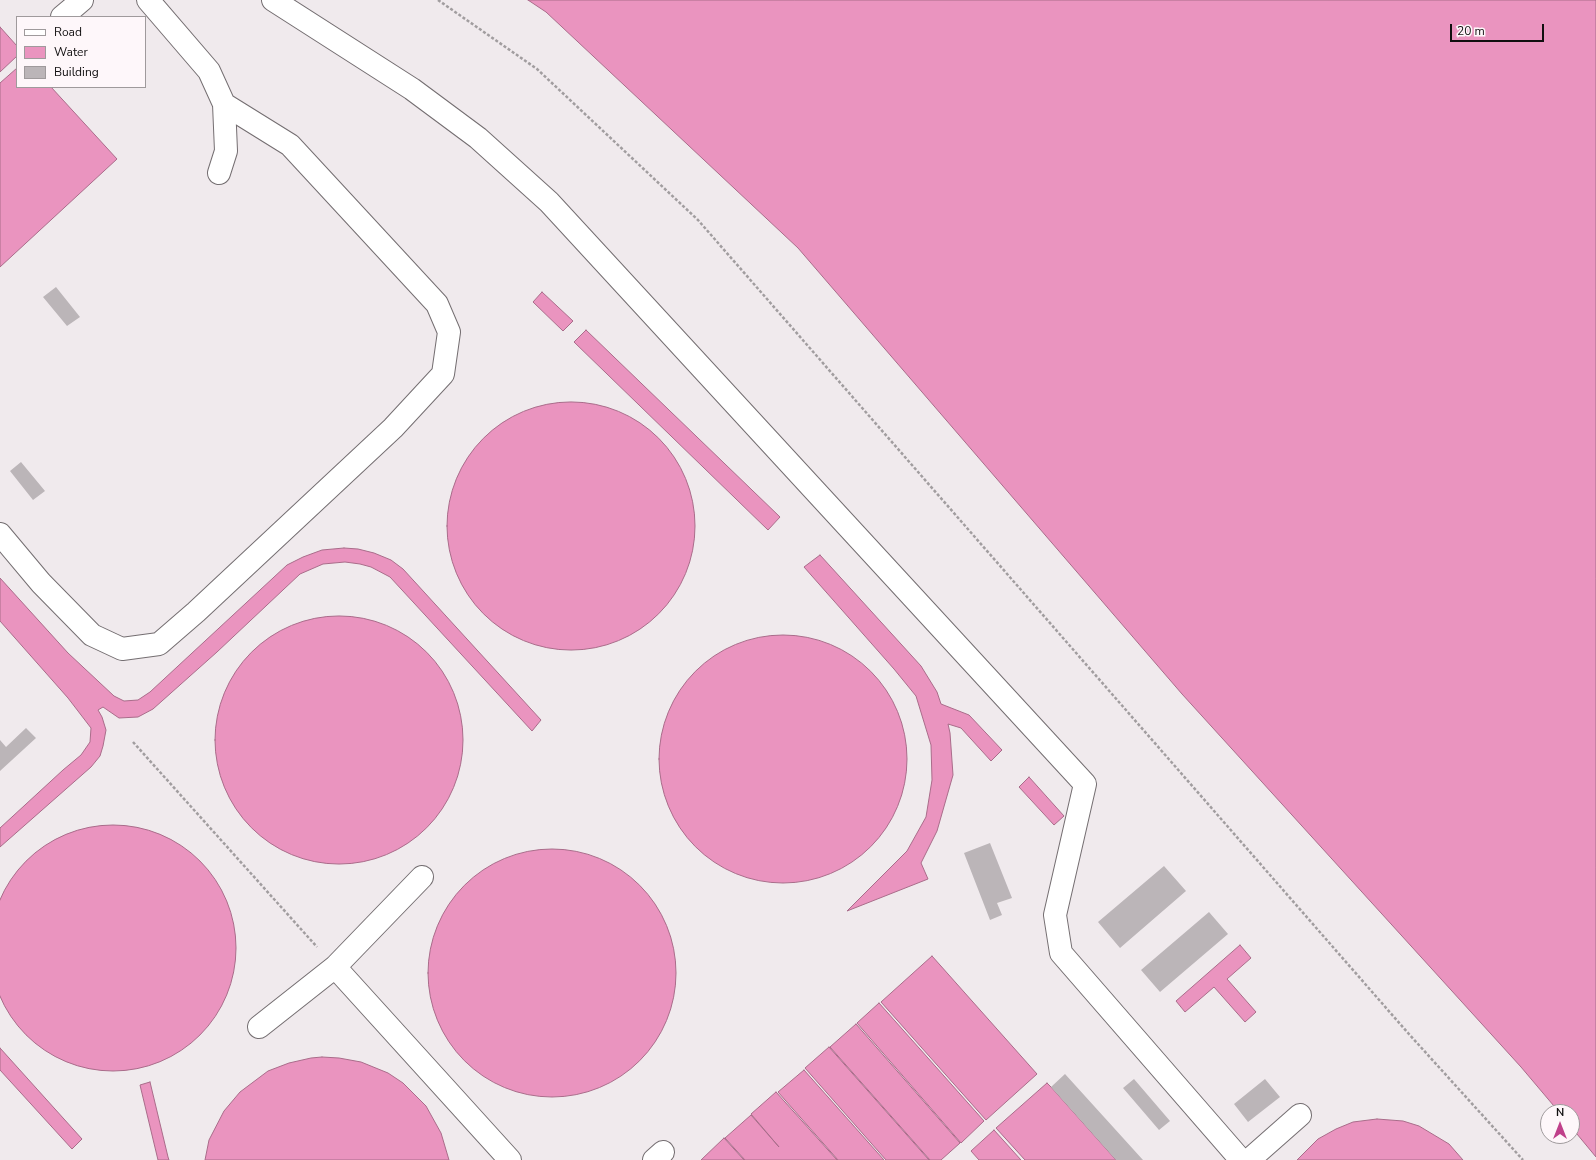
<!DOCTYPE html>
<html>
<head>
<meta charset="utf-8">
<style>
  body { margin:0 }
  #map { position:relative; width:1596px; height:1160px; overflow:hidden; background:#f0eaed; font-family:"Nunito Sans",sans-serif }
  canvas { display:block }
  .legend { position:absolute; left:16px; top:16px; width:130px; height:72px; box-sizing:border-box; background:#fef7fa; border:1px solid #9f9a9c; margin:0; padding:5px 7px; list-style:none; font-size:12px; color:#110f10 }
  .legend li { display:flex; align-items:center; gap:8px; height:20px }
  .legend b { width:20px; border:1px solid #9f9a9c }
  .north { position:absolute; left:1540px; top:1104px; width:40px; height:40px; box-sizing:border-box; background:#fef7fa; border:1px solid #9f9a9c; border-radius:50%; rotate:0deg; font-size:11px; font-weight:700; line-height:16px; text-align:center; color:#110f10 }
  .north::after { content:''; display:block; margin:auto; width:14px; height:18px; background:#c0408b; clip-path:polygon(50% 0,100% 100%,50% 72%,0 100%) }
  .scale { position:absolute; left:1450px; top:24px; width:94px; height:18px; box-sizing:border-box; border:2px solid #110f10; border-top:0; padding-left:5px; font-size:12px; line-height:14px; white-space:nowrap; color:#110f10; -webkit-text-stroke:3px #fef7fa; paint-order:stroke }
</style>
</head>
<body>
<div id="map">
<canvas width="1596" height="1160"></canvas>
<ul class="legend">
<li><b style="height:5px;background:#fff"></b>Road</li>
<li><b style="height:11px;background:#ea94bf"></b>Water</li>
<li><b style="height:11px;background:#bbb5b8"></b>Building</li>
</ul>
<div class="north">N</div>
<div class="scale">20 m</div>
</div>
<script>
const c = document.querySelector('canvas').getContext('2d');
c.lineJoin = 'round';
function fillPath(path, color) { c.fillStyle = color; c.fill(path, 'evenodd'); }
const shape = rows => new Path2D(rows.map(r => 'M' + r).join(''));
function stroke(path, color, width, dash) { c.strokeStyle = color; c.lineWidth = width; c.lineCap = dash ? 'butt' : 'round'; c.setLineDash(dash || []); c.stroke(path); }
const water = shape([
  [528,0,1596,0,1596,1157,1572,1128,1572,1112,1559,1112,1521,1067,1182,694,798,248,546,12,528,0],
  [0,27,17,46,17,56,0,72,0,27],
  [17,68,17,87,51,87,117,159,0,267,0,83,17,68],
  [542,292,573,321,563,331,533,302,542,292],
  [586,330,780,517,768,530,574,342,586,330],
  '447 526a124 124 0 1 1 248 0a124 124 0 1 1-248 0Z',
  [344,548,358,549,374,553,391,560,403,569,541,720,532,731,390,577,371,567,360,564,345,562,323,564,300,574,217,652,153,709,138,717,119,718,103,707,98,710,102,717,106,730,103,746,100,756,91,767,0,847,0,828,63,770,81,755,90,742,91,728,68,698,0,621,0,578,68,653,114,696,124,701,138,700,150,692,287,565,303,557,322,550,344,548],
  [820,555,921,666,937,692,941,704,969,715,1002,750,991,761,961,728,948,724,950,733,953,775,937,831,921,863,928,879,847,911,907,851,926,817,932,780,931,745,916,696,894,669,804,567,820,555],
  '215 740a124 124 0 1 1 248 0a124 124 0 1 1-248 0Z',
  '659 759a124 124 0 1 1 248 0a124 124 0 1 1-248 0Z',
  [1029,777,1064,816,1054,825,1019,787,1029,777],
  '-10 948a123 123 0 1 1 246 0a123 123 0 1 1-246 0Z',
  '428 973a124 124 0 1 1 248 0a124 124 0 1 1-248 0Z',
  [1240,945,1251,958,1227,979,1256,1012,1245,1022,1214,987,1185,1012,1176,1001,1240,945],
  [932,956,1037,1074,986,1120,881,1002,932,956],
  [879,1003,984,1121,961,1143,857,1023,879,1003],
  [856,1024,960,1143,941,1160,930,1160,830,1047,856,1024],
  [829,1047,929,1160,886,1160,805,1068,829,1047],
  [0,1048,82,1139,72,1149,0,1070,0,1048],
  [322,1057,339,1058,361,1062,388,1073,403,1083,426,1106,441,1133,449,1160,205,1160,209,1140,224,1111,240,1092,268,1071,289,1063,311,1058,322,1057],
  [804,1070,884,1160,838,1160,778,1092,804,1070],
  [150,1082,168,1157,169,1160,158,1160,140,1085,150,1082],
  [1047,1083,1051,1087,1116,1160,1025,1160,996,1128,1047,1083],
  [776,1092,837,1160,745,1160,725,1138,751,1115,779,1147,751,1114,776,1092],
  [1377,1119,1403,1121,1419,1126,1449,1144,1463,1160,1297,1160,1318,1139,1336,1129,1353,1122,1377,1119],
  [994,1130,1021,1160,979,1160,971,1151,994,1130],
  [724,1138,744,1160,701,1160,724,1138]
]);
fillPath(water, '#ea94bf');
stroke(water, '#a96c8a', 1);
fillPath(shape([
  [56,287,80,317,67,326,43,297],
  [21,462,45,491,33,500,10,471],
  [26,728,36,738,0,771,0,740,6,747],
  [990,843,1012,898,997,903,1002,915,990,920,964,853],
  [1164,866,1186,891,1120,948,1098,922],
  [1209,912,1228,934,1160,992,1141,970],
  [1065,1074,1143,1160,1116,1160,1051,1087],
  [1134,1079,1170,1121,1159,1130,1123,1088],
  [1265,1079,1280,1097,1248,1122,1234,1104]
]), '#bbb5b8');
const minor = shape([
  [148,0,209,71,224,104,226,151,219,173],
  [273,0,412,89,478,138,549,202,1085,784,1055,915,1061,953,1241,1160],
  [62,17,82,0],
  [0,534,41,583,92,635,122,649,159,644,196,612,393,428,443,374,449,332,437,304,290,145,224,104],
  [335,967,510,1160],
  [259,1027,335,967,422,877],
  [654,1160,663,1152],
  [1249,1160,1300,1115]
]);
stroke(minor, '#746e71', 24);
stroke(shape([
  [438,0,537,69,698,220,1408,1033,1523,1160],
  [133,742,317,947]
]), '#a19d9f', 2.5, [3, 2]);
stroke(minor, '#fff', 22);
</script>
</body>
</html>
